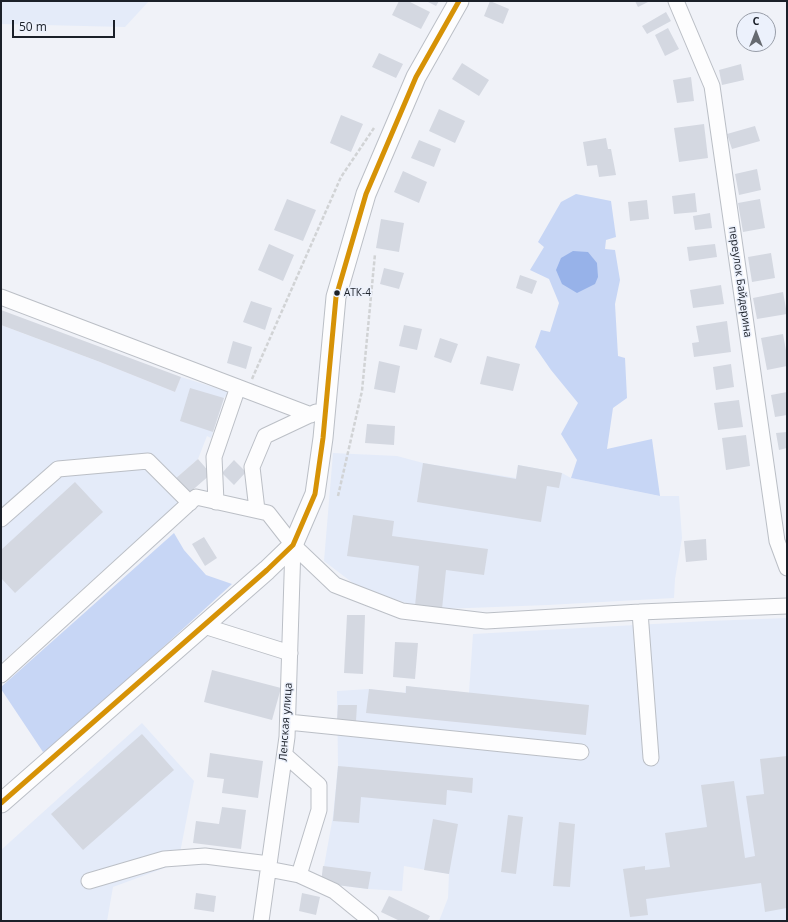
<!DOCTYPE html>
<html>
<head>
<meta charset="utf-8">
<style>
  body { margin:0 }
  #map { position:relative; width:788px; height:922px; overflow:hidden; background:#f0f2f8; font-family:"Open Sans",sans-serif }
  canvas { display:block }
  .frame { position:absolute; inset:0; border:2px solid #1b2029; pointer-events:none }
  .north { position:absolute; left:736px; top:12px; width:40px; height:40px; box-sizing:border-box; background:#ecf1fc; border:1px solid #989da8; border-radius:50%; rotate:0deg; font-size:11px; font-weight:700; line-height:16px; text-align:center; color:#1b2029 }
  .north::after { content:''; display:block; margin:auto; width:14px; height:18px; background:#666a71; clip-path:polygon(50% 0,100% 100%,50% 72%,0 100%) }
  .scale { position:absolute; left:12px; top:20px; width:103px; height:18px; box-sizing:border-box; border:2px solid #1b2029; border-top:0; padding-left:5px; font-size:12px; line-height:14px; white-space:nowrap; color:#1b2029; -webkit-text-stroke:3px #ecf1fc; paint-order:stroke }
</style>
</head>
<body>
<div id="map">
<canvas width="788" height="922"></canvas>
<div class="frame"></div>
<div class="north">С</div>
<div class="scale">50 m</div>
</div>
<script>
const c = document.querySelector('canvas').getContext('2d');
c.lineJoin = 'round';
function fillPath(path, color) { c.fillStyle = color; c.fill(path, 'evenodd'); }
const shape = rows => new Path2D(rows.map(r => 'M' + r).join(''));
function stroke(path, color, width, dash) { c.strokeStyle = color; c.lineWidth = width; c.lineCap = dash ? 'butt' : 'round'; c.setLineDash(dash || []); c.stroke(path); }
function write(font, color, halo, rows, align = 'center') {
  c.font = font + ' "Open Sans",sans-serif'; c.lineWidth = 3; c.setLineDash([]); c.textBaseline = 'middle'; c.strokeStyle = halo; c.fillStyle = color; for (const [text, x, y, turn = 0] of rows) {
    c.save(); c.translate(x, y); c.rotate((+turn || 0) * Math.PI / 180); c.textAlign = isNaN(turn) ? turn : align; if (halo) c.strokeText(text, 0, 0); c.fillText(text, 0, 0); c.restore();
  }
}
fillPath(shape([
  [1,1,149,1,125,27,1,24],
  [1,325,100,362,175,392,181,377,229,392,224,398,211,438,207,436,198,459,175,479,188,494,1,663],
  [333,453,397,456,423,463,516,478,518,465,562,473,571,478,660,496,679,496,682,538,675,579,674,598,548,605,442,609,415,606,358,587,324,561],
  [787,618,787,921,439,921,448,898,449,874,404,866,402,891,368,889,321,883,333,816,338,766,337,691,369,689,405,693,406,686,469,693,473,634,708,621],
  [142,723,194,781,178,863,113,887,107,921,1,921,1,850]
]), '#e4ebf9');
fillPath(shape([
  [576,194,611,201,616,237,606,240,605,249,615,250,620,280,615,304,618,356,625,358,627,398,613,408,607,449,652,439,660,496,571,478,577,460,561,434,578,403,551,370,535,347,541,330,550,332,559,303,549,279,530,270,544,247,538,242,561,202],
  [174,533,184,550,206,575,232,584,56,745,43,752,1,689,1,687]
]), '#c7d6f5');
fillPath(shape([
  [573,251,588,252,597,263,598,277,595,284,577,293,562,284,556,270,561,258]
]), '#97b2e9');
fillPath(shape([
  [399,1,408,1,430,12,421,29,392,15],
  [426,1,439,1,436,6],
  [490,1,509,9,503,24,484,16],
  [635,1,650,1,638,7],
  [666,12,671,21,647,34,642,26],
  [768,15,771,26,768,27,768,20,751,20],
  [744,22,744,34,740,35,737,24],
  [668,28,679,49,665,56,655,35],
  [379,53,403,64,396,78,372,67],
  [462,63,489,80,479,96,452,79],
  [741,64,744,80,722,85,719,70],
  [691,77,694,101,677,103,673,80],
  [439,109,465,121,455,143,429,131],
  [341,115,363,124,351,152,330,143],
  [704,124,708,158,679,162,674,128],
  [755,126,760,141,732,149,727,134],
  [606,138,608,149,611,149,616,175,599,177,597,165,587,166,583,142],
  [419,140,441,149,434,167,411,158],
  [757,169,761,190,739,195,735,174],
  [403,171,427,182,419,203,394,192],
  [695,193,697,212,674,214,672,196],
  [287,199,316,210,303,241,274,230],
  [760,199,765,228,743,232,738,203],
  [647,200,649,219,630,221,628,202],
  [710,213,712,228,695,230,693,216],
  [381,219,404,223,399,252,376,248],
  [269,244,294,255,283,281,258,270],
  [715,244,717,257,689,261,687,247],
  [771,253,775,278,752,282,748,257],
  [384,268,404,273,399,289,380,284],
  [520,275,537,281,532,294,516,288],
  [721,285,724,304,693,308,690,290],
  [783,292,787,314,757,319,753,298],
  [251,301,272,308,265,330,243,322],
  [1,310,181,377,175,392,100,362,1,325],
  [727,321,731,352,694,357,692,343,699,342,696,326],
  [404,325,422,329,417,350,399,346],
  [783,334,787,356,787,366,767,370,761,338],
  [440,338,458,344,451,363,434,357],
  [233,341,252,347,246,369,227,363],
  [487,356,520,364,513,391,480,384],
  [379,361,400,366,395,393,374,389],
  [731,364,734,387,716,390,713,367],
  [190,388,224,398,213,432,180,421],
  [787,392,787,415,775,417,771,395],
  [739,400,743,427,718,430,714,403],
  [367,424,395,426,394,445,365,443],
  [787,432,787,448,779,450,776,433],
  [746,435,750,466,726,470,722,438],
  [198,459,211,474,188,494,175,479],
  [234,460,246,472,234,485,222,473],
  [423,463,516,479,518,465,562,473,559,488,547,486,541,522,417,502],
  [75,482,103,512,15,593,1,578,1,550],
  [353,515,394,521,392,536,488,549,484,575,446,570,442,609,415,606,419,566,347,556],
  [204,537,217,558,205,566,192,544],
  [706,539,707,560,686,562,684,541],
  [347,615,365,615,363,674,344,673],
  [395,642,418,643,415,679,393,677],
  [212,670,281,688,272,720,204,702],
  [406,686,589,705,586,735,366,713,369,689,406,693],
  [338,705,357,705,356,721,337,720],
  [142,734,174,770,83,850,51,814],
  [210,753,263,761,258,798,222,793,224,779,207,777],
  [787,756,787,908,765,912,761,883,646,899,648,915,630,917,623,869,645,866,645,870,670,867,665,833,707,827,701,785,734,781,745,858,755,856,746,796,764,794,760,759],
  [338,766,473,778,472,793,447,790,446,805,361,797,359,823,333,821],
  [222,807,246,810,241,849,193,843,196,821,219,824],
  [508,815,523,817,516,874,501,872],
  [433,819,458,824,449,874,424,870],
  [559,822,575,824,570,887,553,886],
  [323,866,371,872,368,889,321,883],
  [196,893,216,896,214,912,194,909],
  [302,893,320,897,316,915,299,911],
  [389,896,430,916,427,921,400,921,381,912]
]), '#d4d8e1');
const minor = shape([
  [676,1,712,86,777,541,787,568],
  [1,297,311,415],
  [216,502,214,457,238,387],
  [257,510,252,467,265,436,316,412],
  [1,519,58,469,148,461,190,503],
  [640,612,651,758],
  [204,626,290,653],
  [1,675,196,497,268,513,293,545,335,585,402,611,486,621,640,612,787,606],
  [288,722,581,752],
  [285,755,319,785,319,810,299,875],
  [268,869,299,875,334,891,371,921],
  [89,881,164,859,205,856,269,864],
  [261,921,287,737,293,545]
]);
const major = shape([
  [1,803,267,570,293,545,315,494,323,438,336,297,366,194,416,77,459,1]
]);
stroke(minor, '#bbbfc6', 17);
stroke(major, '#bbbfc6', 21);
stroke(shape([
  [252,379,341,177,374,128],
  [338,496,362,391,375,254]
]), '#d1d3d5', 2.5, [4, 2]);
stroke(minor, '#fdfdfe', 15);
stroke(major, '#fdfdfe', 19);
stroke(shape([
  [1,803,267,570,293,545,315,494,323,438,336,297,366,194,416,77,459,1]
]), '#d69206', 5);
for (const [x, y, r, color] of [
  [337,293,3.5,"#1b2029"]
]) { const dot = new Path2D(); dot.arc(x, y, r, 0, 2 * Math.PI); c.fillStyle = color; c.fill(dot); stroke(dot, '#ecf1fc', 1.5); }
write('10px', '#1b2029', '#ecf1fc', [
  ["АТК-4",344,293]
], 'left');
write('11px', '#1b2029', '#ecf1fc', [
  ["переулок Байдерина",740,282,82],
  ["Ленская улица",286,722,-86]
]);
</script>
</body>
</html>
